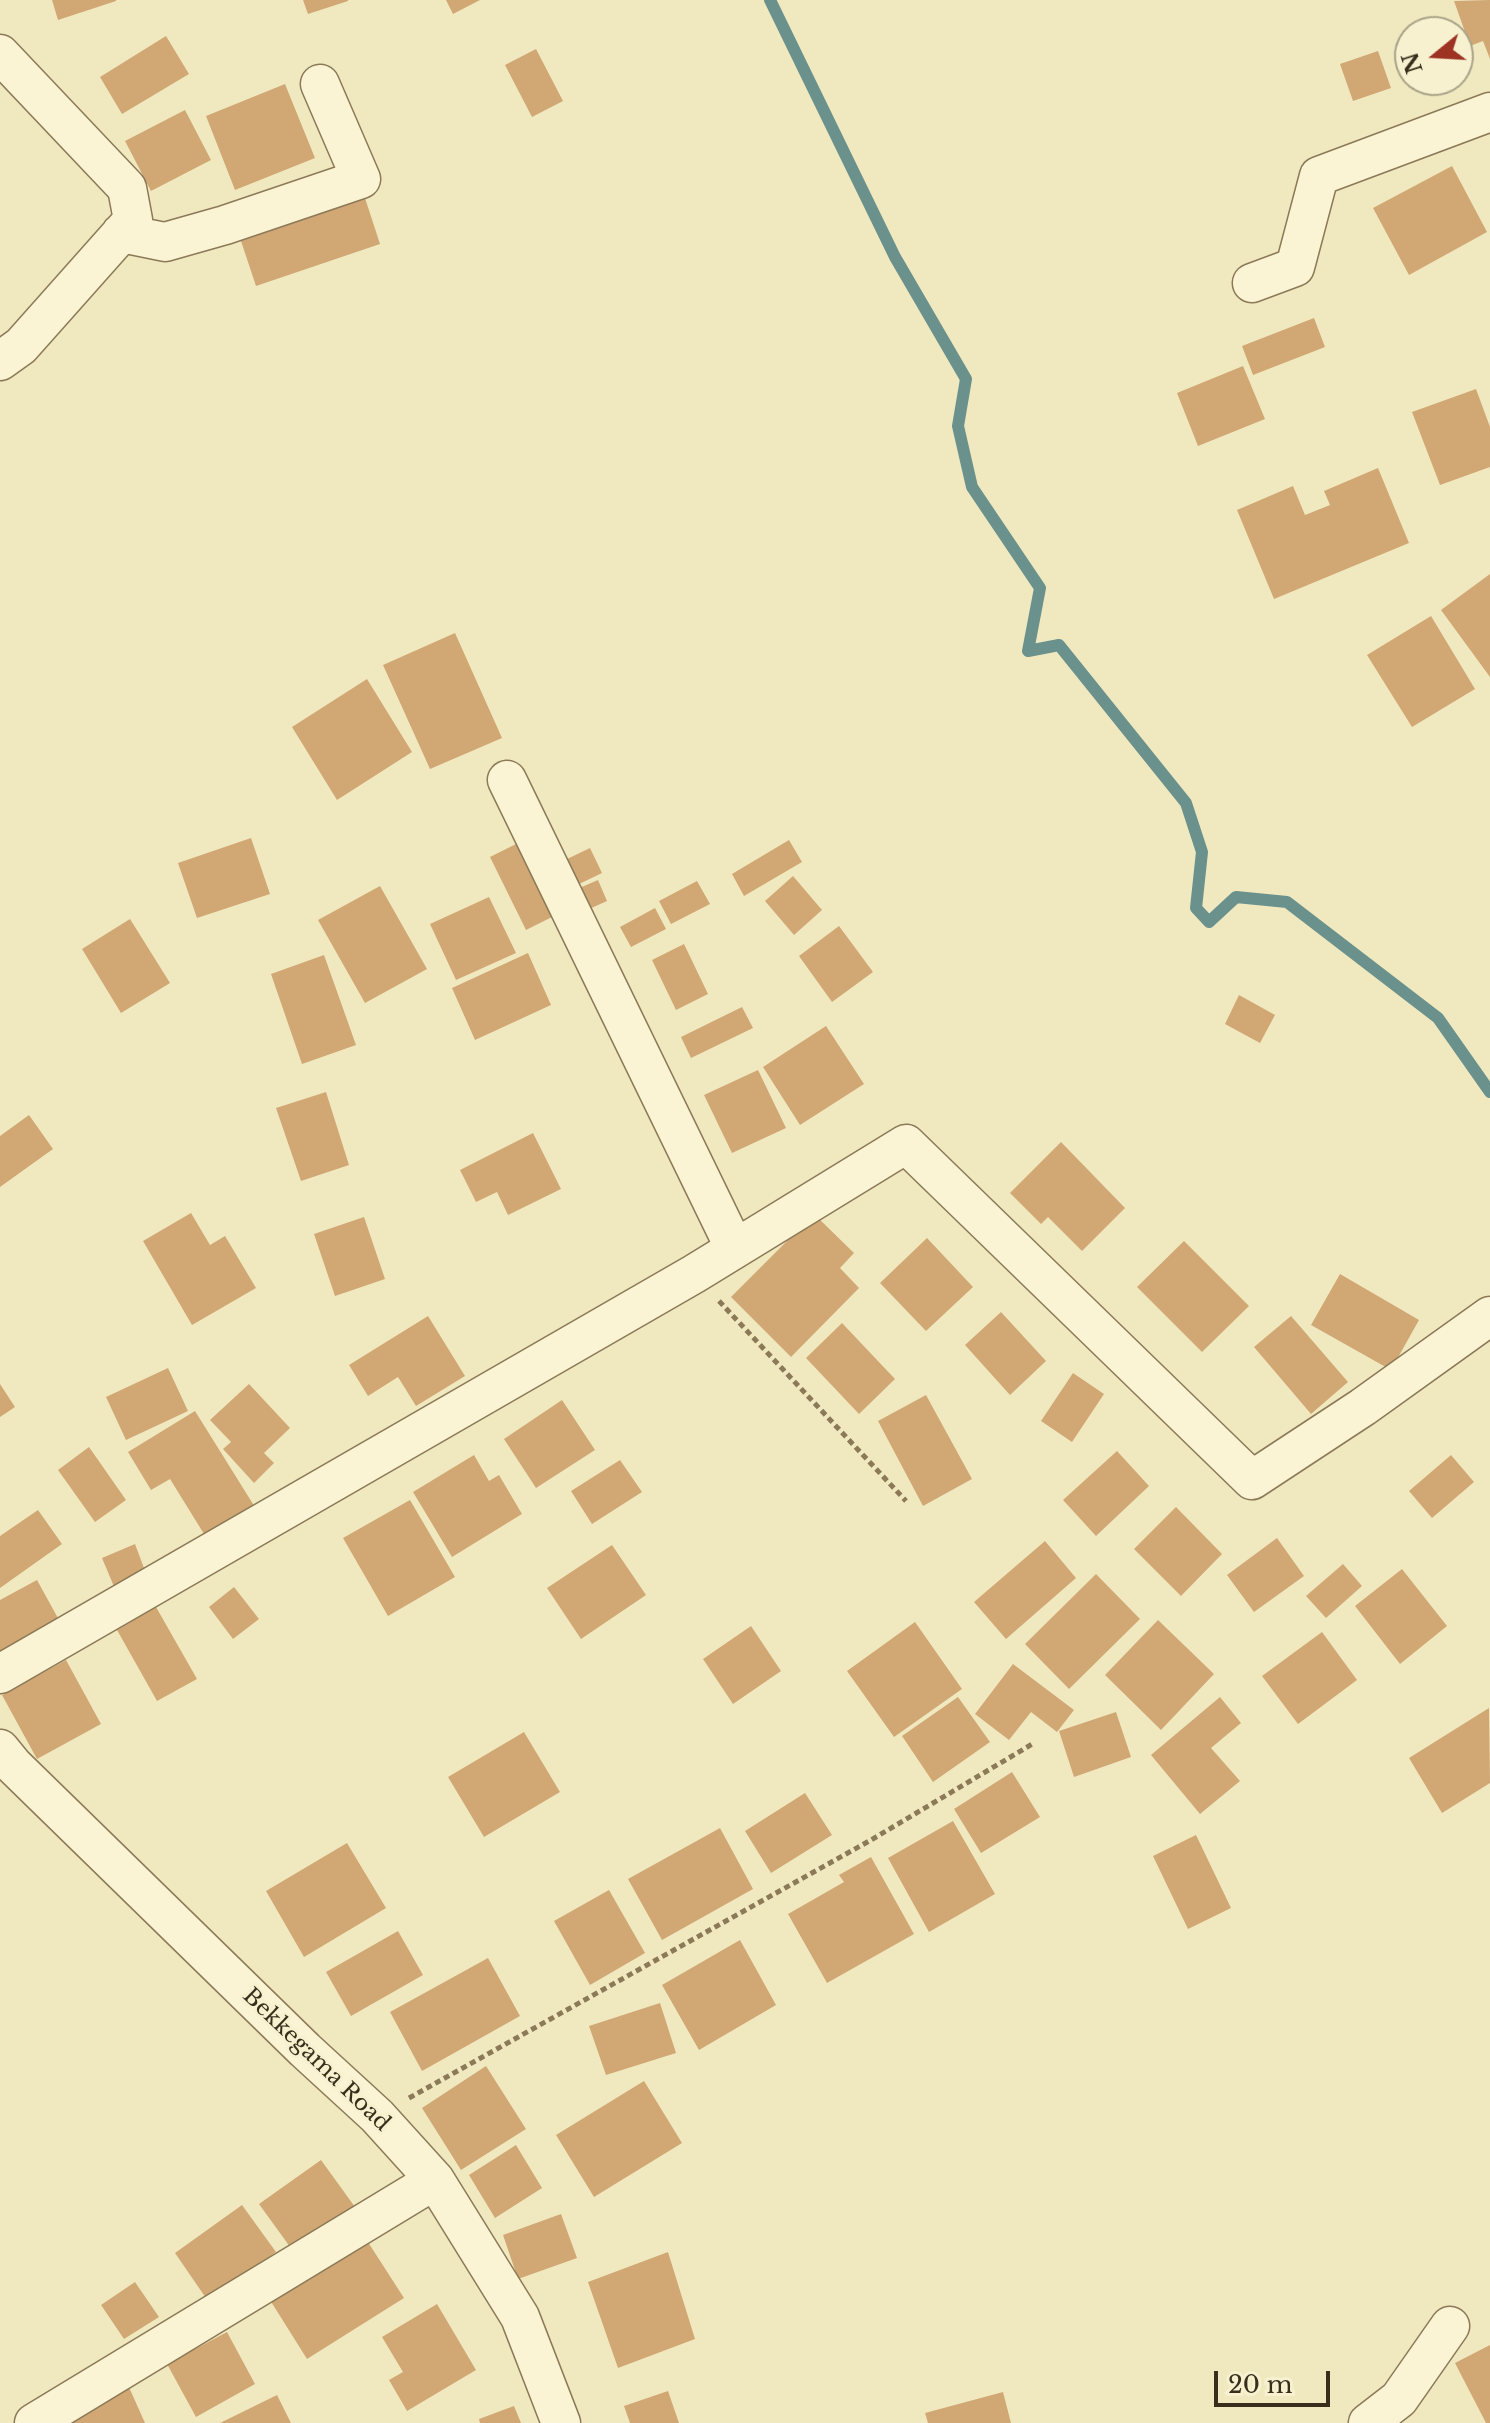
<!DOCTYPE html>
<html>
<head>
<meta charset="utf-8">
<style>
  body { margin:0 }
  #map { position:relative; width:1490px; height:2423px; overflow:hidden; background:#f0e9c0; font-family:"Libre Baskerville",serif }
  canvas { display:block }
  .north { position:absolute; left:1394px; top:16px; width:80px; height:80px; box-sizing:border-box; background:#f7f1d0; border:2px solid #aba388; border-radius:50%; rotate:252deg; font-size:22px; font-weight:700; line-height:32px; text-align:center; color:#392e1c }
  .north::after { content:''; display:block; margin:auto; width:28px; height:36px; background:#9d3323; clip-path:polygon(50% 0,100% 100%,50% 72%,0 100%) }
  .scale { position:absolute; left:1214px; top:2371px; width:116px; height:36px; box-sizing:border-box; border:4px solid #392e1c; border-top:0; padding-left:10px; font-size:24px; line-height:28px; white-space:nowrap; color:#392e1c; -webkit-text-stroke:6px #f7f1d0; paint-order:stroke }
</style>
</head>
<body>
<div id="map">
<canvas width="1490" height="2423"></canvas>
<div class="north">N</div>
<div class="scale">20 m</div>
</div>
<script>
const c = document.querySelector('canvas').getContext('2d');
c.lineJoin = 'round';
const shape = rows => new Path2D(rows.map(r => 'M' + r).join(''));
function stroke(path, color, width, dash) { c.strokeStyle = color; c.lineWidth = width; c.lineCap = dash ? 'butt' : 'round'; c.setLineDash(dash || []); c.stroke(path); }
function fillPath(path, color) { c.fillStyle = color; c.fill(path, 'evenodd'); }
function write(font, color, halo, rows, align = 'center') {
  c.font = font + ' "Libre Baskerville",serif'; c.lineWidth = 6; c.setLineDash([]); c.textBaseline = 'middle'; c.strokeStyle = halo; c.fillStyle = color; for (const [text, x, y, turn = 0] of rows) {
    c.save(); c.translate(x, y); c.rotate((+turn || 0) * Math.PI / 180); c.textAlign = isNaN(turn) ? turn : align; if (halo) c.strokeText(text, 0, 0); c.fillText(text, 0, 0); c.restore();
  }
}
stroke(shape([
  [770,0,895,257,966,379,958,426,972,487,1040,588,1028,651,1059,645,1186,803,1202,852,1196,908,1209,922,1236,897,1287,902,1438,1018,1490,1092]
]), '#6a918c', 12);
fillPath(shape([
  [52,0,116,0,116,1,58,20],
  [303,0,348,0,348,1,308,14],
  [446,0,480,0,453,14],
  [1490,0,1490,59,1483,41,1470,46,1454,1],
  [166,36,189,74,122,114,100,77],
  [536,49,563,101,532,117,505,65],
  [1378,51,1391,88,1353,101,1340,64],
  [285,84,315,158,235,190,206,116],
  [185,110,211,160,151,191,125,141],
  [1452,166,1487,232,1409,275,1373,208],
  [365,198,380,244,256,286,241,241],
  [1314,318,1325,347,1253,375,1242,346],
  [1243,366,1265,419,1198,446,1177,393],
  [1476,389,1490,427,1490,467,1440,485,1412,412],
  [1378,468,1409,543,1274,599,1237,510,1293,486,1305,515,1330,505,1324,491],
  [1490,574,1490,677,1441,610],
  [1431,616,1475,689,1412,727,1367,655],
  [455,633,502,738,430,769,383,665],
  [367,679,412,752,337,800,292,727],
  [251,838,270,894,197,918,178,863],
  [789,840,802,862,744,896,732,874],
  [522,841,558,914,526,930,490,857],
  [590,848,602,873,575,886,563,861],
  [793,876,822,910,794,935,765,901],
  [598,880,607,901,587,910,577,889],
  [697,881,710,904,671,924,659,901],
  [380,886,427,969,365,1003,318,920],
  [489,897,516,953,456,980,430,924],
  [655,908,666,929,631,947,620,927],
  [130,919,170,983,121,1013,82,949],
  [839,926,873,972,832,1002,799,956],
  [684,944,708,994,676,1010,652,960],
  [528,953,551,1005,475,1040,452,988],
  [324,955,356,1045,302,1064,271,974],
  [1239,995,1275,1015,1260,1043,1225,1024],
  [742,1007,753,1028,691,1058,681,1037],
  [826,1026,864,1084,800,1125,763,1067],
  [758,1070,786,1128,732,1153,704,1095],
  [326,1092,349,1165,301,1181,276,1108],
  [29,1115,53,1149,0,1187,0,1136],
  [533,1133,561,1189,508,1215,497,1192,476,1202,460,1170],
  [1061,1142,1125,1208,1082,1251,1048,1217,1041,1224,1010,1193],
  [191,1213,210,1245,225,1236,256,1288,192,1325,143,1241],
  [814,1214,854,1253,840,1268,859,1288,791,1357,731,1297],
  [364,1217,385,1279,335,1296,314,1234],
  [927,1238,973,1287,926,1331,880,1283],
  [1184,1241,1249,1306,1202,1352,1137,1287],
  [1340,1274,1419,1320,1391,1370,1311,1325],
  [1001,1312,1046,1361,1010,1395,965,1345],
  [428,1316,465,1376,416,1406,398,1377,368,1396,349,1365],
  [1291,1316,1348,1382,1311,1414,1254,1347],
  [842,1323,895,1379,859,1414,806,1358],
  [168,1368,188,1411,126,1440,106,1397],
  [1073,1373,1104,1394,1072,1442,1041,1421],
  [0,1384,15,1407,0,1417],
  [249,1384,290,1428,264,1453,274,1463,254,1483,223,1449,231,1442,210,1420],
  [926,1395,972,1479,923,1506,878,1421],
  [562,1400,595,1450,536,1488,504,1439],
  [195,1411,258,1512,209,1542,170,1479,151,1490,128,1452],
  [89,1447,126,1500,95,1522,58,1470],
  [1117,1451,1149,1486,1096,1536,1063,1500],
  [474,1455,489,1481,499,1475,522,1514,452,1557,413,1492],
  [1451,1455,1474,1482,1432,1518,1409,1491],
  [620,1460,642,1492,592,1524,571,1491],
  [410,1500,455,1577,388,1616,343,1538],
  [1176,1507,1222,1554,1181,1596,1134,1549],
  [38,1510,62,1544,0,1588,0,1536],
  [1277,1538,1304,1576,1254,1612,1227,1575],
  [1045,1541,1076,1578,1006,1639,974,1602],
  [135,1544,147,1576,115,1589,102,1558],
  [612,1545,646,1595,581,1639,547,1588],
  [1343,1564,1362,1586,1326,1618,1306,1596],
  [1402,1569,1447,1626,1400,1664,1355,1606],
  [1096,1574,1140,1619,1069,1689,1025,1644],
  [37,1580,59,1620,0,1653,0,1600],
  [234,1587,259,1619,233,1639,209,1607],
  [156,1607,197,1679,157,1701,117,1630],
  [1158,1620,1214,1674,1161,1730,1105,1675],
  [915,1622,962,1689,894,1737,847,1671],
  [751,1626,781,1671,733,1704,703,1659],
  [1322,1632,1357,1680,1298,1724,1262,1676],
  [66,1660,101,1724,37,1759,2,1695],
  [1013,1664,1074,1710,1057,1732,1031,1712,1009,1740,975,1714],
  [958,1697,990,1742,933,1782,902,1736],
  [1220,1697,1241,1723,1211,1748,1240,1781,1200,1814,1151,1755],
  [1489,1708,1490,1783,1442,1813,1409,1758],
  [1116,1712,1131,1757,1074,1777,1059,1731],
  [524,1732,560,1792,484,1837,448,1777],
  [1012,1772,1040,1817,981,1853,954,1809],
  [805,1793,832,1835,771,1873,745,1831],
  [953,1821,995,1894,929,1932,888,1858],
  [720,1828,753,1889,662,1940,628,1879],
  [1196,1835,1231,1908,1188,1929,1153,1856],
  [347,1843,386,1908,304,1957,266,1891],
  [871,1857,914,1934,827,1983,788,1914,844,1882,839,1875],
  [609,1890,645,1953,590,1985,554,1921],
  [398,1931,423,1975,351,2016,326,1972],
  [740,1940,776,2005,699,2050,662,1985],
  [488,1958,520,2016,422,2071,390,2012],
  [660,2003,676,2053,606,2075,589,2026],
  [486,2066,526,2129,461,2170,422,2108],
  [644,2081,682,2143,594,2197,556,2135],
  [516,2145,542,2188,495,2218,469,2175],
  [321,2160,355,2207,293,2251,259,2204],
  [242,2205,276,2252,208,2301,175,2253],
  [561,2214,577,2258,518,2279,503,2235],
  [366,2239,404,2298,307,2359,270,2300],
  [668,2252,695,2339,618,2368,588,2282],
  [135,2282,159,2317,124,2339,101,2305],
  [437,2304,476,2370,407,2411,389,2380,403,2372,382,2337],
  [227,2332,255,2384,196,2417,167,2364],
  [1490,2345,1490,2423,1486,2423,1455,2363],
  [128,2385,145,2423,46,2423],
  [668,2391,679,2423,630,2423,624,2406],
  [1003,2392,1011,2423,928,2423,925,2413],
  [277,2395,291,2423,220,2423],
  [514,2406,521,2423,480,2423,479,2419]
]), '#d1a774');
const street = shape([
  [0,54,127,188,133,220,21,346,0,361],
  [121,233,165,242,225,225,361,179,320,84],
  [1252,283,1295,267,1319,176,1490,112],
  [507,780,735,1249],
  [0,1674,694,1274,906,1144,1252,1480,1363,1407,1490,1316],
  [0,1749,13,1765,305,2050,377,2116,435,2180,520,2317,561,2423],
  [34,2423,435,2180],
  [1368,2423,1399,2399,1450,2326]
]);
stroke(street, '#8b7957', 41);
stroke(shape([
  [719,1301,906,1501],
  [409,2098,871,1840,1034,1743]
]), '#8b7957', 5, [6, 4]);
stroke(street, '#fbf4d4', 38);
write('22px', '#392e1c', '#f7f1d0', [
  ["Bekkegama Road",316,2060,44]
]);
</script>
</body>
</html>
